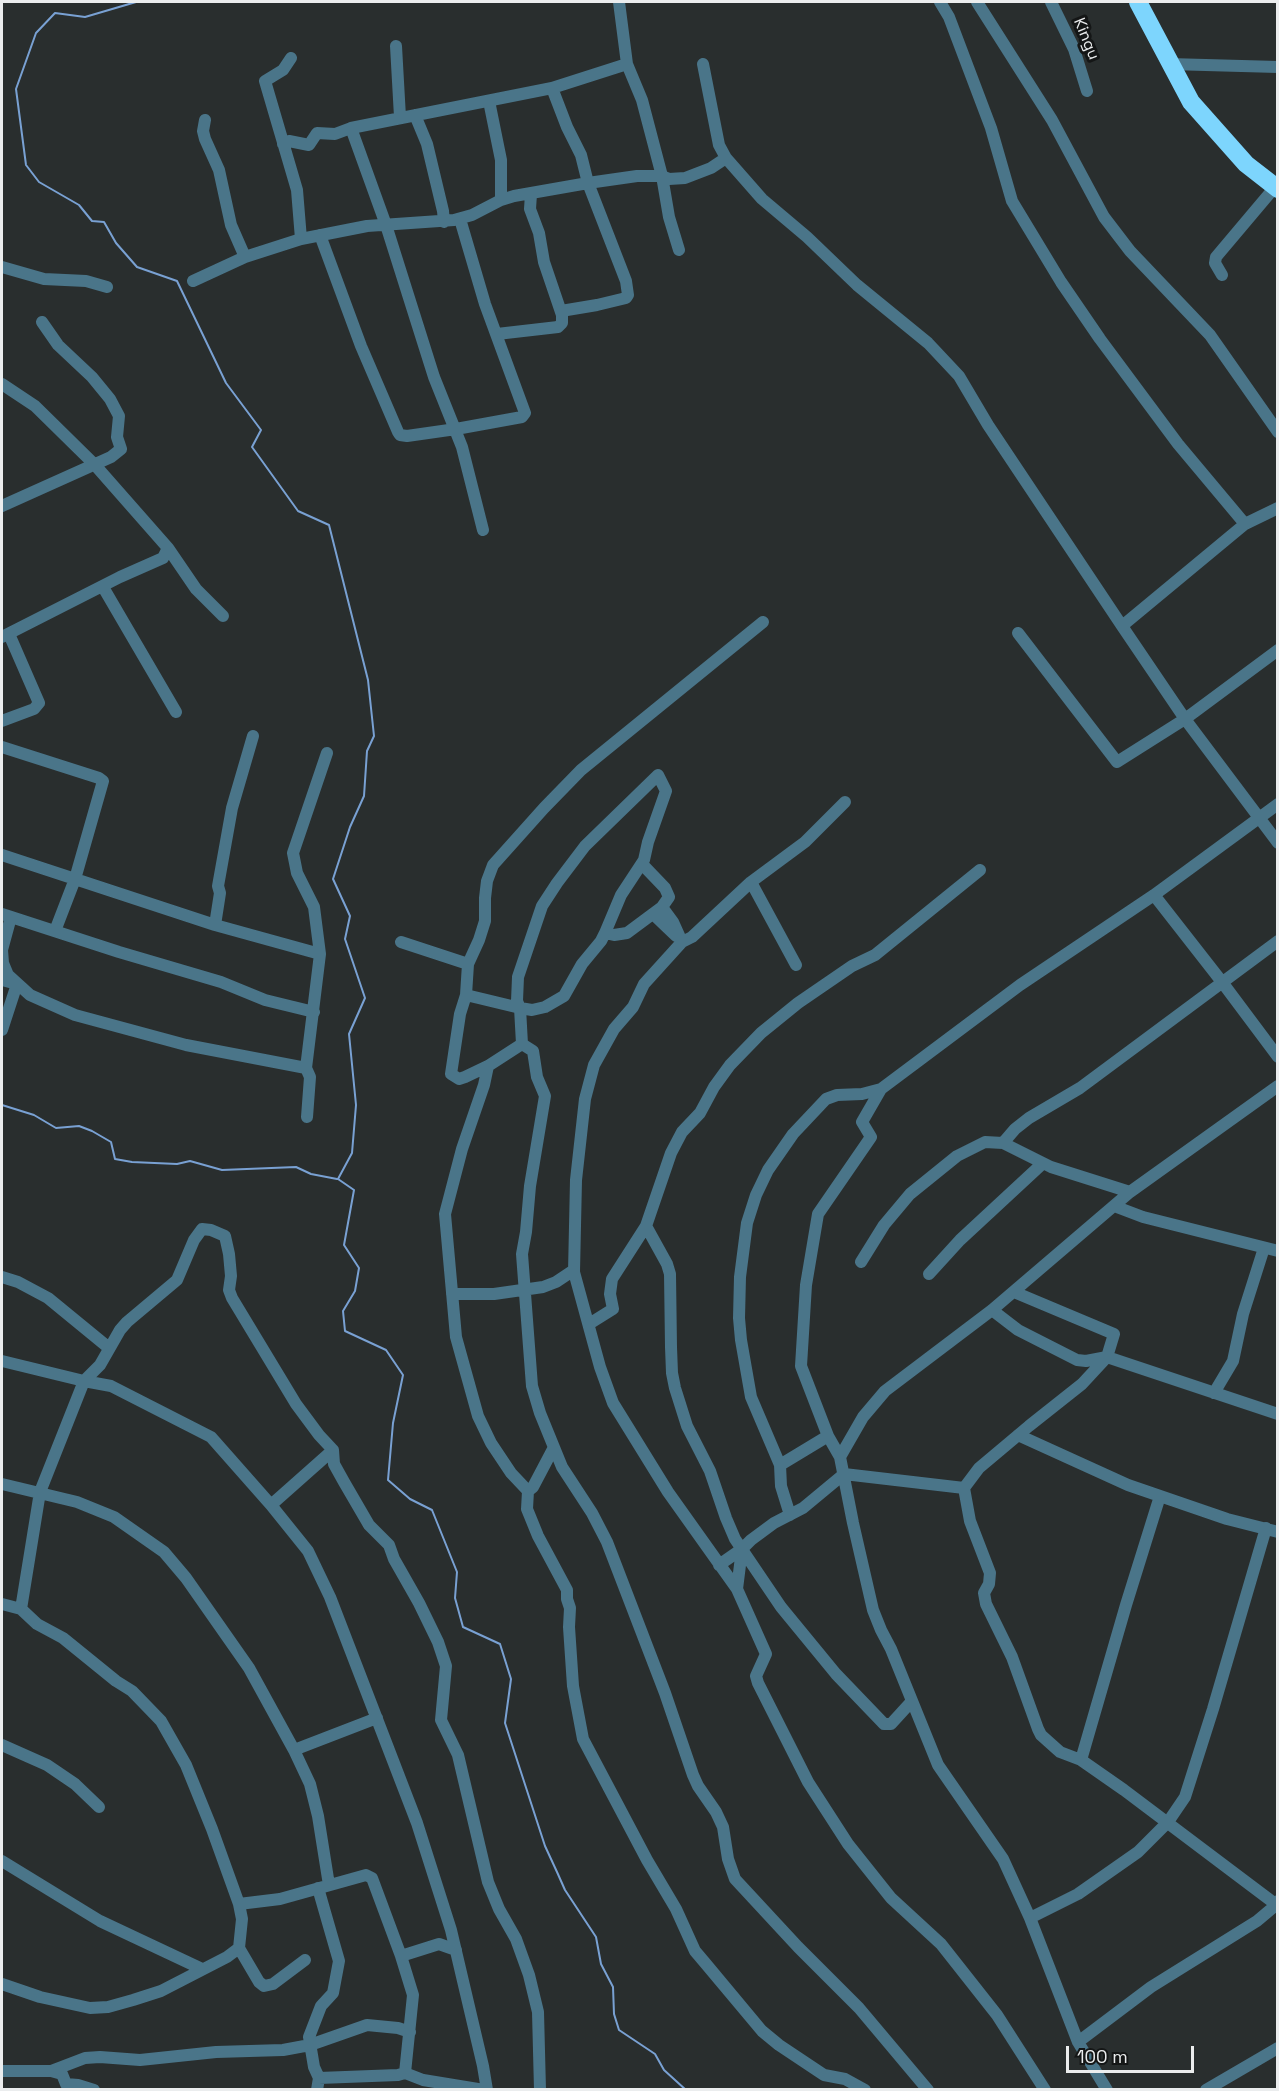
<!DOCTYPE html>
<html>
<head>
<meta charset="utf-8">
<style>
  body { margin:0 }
  #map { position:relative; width:1279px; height:2091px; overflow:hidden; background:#292e2e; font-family:"Space Grotesk",sans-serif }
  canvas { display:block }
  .frame { position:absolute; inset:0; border:3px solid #ebedee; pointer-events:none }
  .scale { position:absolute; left:1066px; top:2046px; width:128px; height:27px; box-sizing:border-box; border:3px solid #ebedee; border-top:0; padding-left:8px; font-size:18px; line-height:21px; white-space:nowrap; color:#ebedee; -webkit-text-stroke:4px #141616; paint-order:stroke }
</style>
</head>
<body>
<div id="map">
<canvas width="1279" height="2091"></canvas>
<div class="frame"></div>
<div class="scale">100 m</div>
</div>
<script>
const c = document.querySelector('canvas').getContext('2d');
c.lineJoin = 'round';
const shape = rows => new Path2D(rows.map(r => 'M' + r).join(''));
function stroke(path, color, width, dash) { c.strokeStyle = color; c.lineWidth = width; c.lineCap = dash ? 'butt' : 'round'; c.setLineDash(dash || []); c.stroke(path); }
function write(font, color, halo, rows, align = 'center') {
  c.font = font + ' "Space Grotesk",sans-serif'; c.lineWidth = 6; c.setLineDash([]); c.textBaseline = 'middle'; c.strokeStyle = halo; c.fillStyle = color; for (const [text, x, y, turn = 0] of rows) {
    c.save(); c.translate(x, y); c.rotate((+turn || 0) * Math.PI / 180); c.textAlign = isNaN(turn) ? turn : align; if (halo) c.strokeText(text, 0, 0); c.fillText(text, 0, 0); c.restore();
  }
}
stroke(shape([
  [136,2,85,17,55,13,36,33,16,89,26,165,39,182,79,205,92,221,104,222,116,243,137,267,177,281,226,383,261,430,252,447,298,511,329,525,368,680,374,736,367,751,364,796,350,827,333,879,350,916,345,939,365,998,349,1034,356,1105,352,1153,338,1179,354,1190,344,1245,359,1268,355,1291,343,1311,345,1331,386,1350,403,1375,393,1423,388,1480,410,1499,432,1510,457,1572,455,1598,463,1627,500,1644,511,1679,505,1723,545,1846,557,1872,565,1890,596,1937,601,1964,613,1987,614,2014,619,2030,655,2054,664,2070,686,2090],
  [2,1105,34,1115,56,1128,79,1126,92,1131,111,1142,115,1159,132,1162,177,1164,190,1161,222,1170,296,1167,311,1174,337,1179]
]), '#79a1d3', 2);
stroke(shape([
  [619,2,627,64,642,100,662,176,669,217,679,250],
  [940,2,949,17,991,128,1012,201,1061,282,1100,339,1178,444,1245,524],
  [977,2,1052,120,1104,217,1130,251,1210,335,1278,432],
  [1051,2,1074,49,1087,91],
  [396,46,400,117],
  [291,58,283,70,265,81,297,190,301,239],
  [703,64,719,145,726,158,762,199,807,237,857,285,928,343,959,376,988,425,1122,626,1185,719,1278,843],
  [1169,64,1278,67],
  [552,88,627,64],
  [489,101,501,160,501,200],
  [415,115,427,144,443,211,444,222],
  [205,120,203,131,205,139,219,170,231,225,245,257],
  [351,128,386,225,434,377,462,447,483,530],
  [320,235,361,346,398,432,400,435,407,436,456,429,522,417,525,413,485,304,460,219],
  [2,267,44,279,86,281,107,287],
  [1222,275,1215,263,1216,257,1275,187],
  [193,281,245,257,301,239,367,226,454,220,472,215,501,200,514,196,588,183,581,155,567,127,552,88,351,128,335,134,317,133,309,145,289,141,283,144],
  [561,311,597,305,626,298,628,295,626,281,588,183,637,176,662,176,669,179,685,178,711,168,726,158],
  [497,334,558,327,562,323,562,315,544,262,539,233,530,209,531,194],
  [2,384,35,406,95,465,168,548,196,589,223,616],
  [2,506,111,457,121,449,117,437,119,416,110,399,92,377,58,345,42,322],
  [103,587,176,712],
  [1122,626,1245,524,1278,508],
  [1018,633,1117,762,1185,719,1278,650],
  [2,637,120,577,163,558,168,548],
  [2,721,34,709,39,703,9,634],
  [2,747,99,778,103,781,75,879,55,931],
  [845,802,805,842,751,882,692,937,682,942,644,984,633,1007,614,1029,594,1065,585,1099,576,1180,574,1272,600,1367,613,1403,668,1492,737,1589,766,1654,756,1676,758,1683,808,1782,848,1844,891,1898,941,1944,997,2015,1045,2090],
  [2,855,215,925,320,954],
  [642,864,665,888,669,897,662,907,673,922,682,942],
  [751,882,796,965],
  [1154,895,1222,982,1278,1057],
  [2,914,119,952,221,982,265,1000,314,1012],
  [653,914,676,936],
  [11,917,2,950,3,963,8,975,30,995,75,1015,186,1045,306,1068],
  [215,925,220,893,218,886,232,808,253,736],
  [605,933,621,895,644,860,648,842,666,791,658,775,585,846,557,883,542,906,518,977,517,1001,520,1008,522,1044,533,1051,537,1077,545,1096,530,1186,526,1232,522,1254,532,1386,540,1413,562,1467,592,1513,607,1542,665,1693,693,1775,698,1786,716,1812,723,1827,728,1859,735,1879,798,1947,859,2008,928,2090],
  [401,942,468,964],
  [2,980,17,984,2,1030],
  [466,995,520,1008,532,1010,545,1007,564,996,582,964,601,941,605,933,614,935,627,933,662,907],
  [522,1044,488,1066,465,1077,459,1079,451,1074,460,1014,466,995,468,964,479,940,485,921,485,898,487,881,493,865,544,808,581,770,763,622],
  [488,1066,484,1085,462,1149,445,1214,456,1337,478,1416,491,1443,511,1473,528,1491],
  [307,1117,310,1077,306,1068,320,954,314,907,297,873,293,853,327,753],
  [1003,1143,1015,1129,1029,1118,1080,1088,1278,941],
  [1114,1206,1143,1217,1278,1251],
  [646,1226,667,1264,670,1274,671,1347,672,1373,675,1388,687,1426,710,1471,726,1518,735,1539,781,1607,836,1674,884,1724,891,1724,912,1701],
  [861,1262,884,1225,910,1194,957,1156,985,1142,1003,1143,1051,1167,1130,1192],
  [929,1274,960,1240,1042,1164],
  [2,1277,18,1282,48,1298,109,1348],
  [1014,1292,1114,1334,1107,1357,1082,1384,1029,1426,979,1468,964,1488,970,1521,990,1573,989,1584,984,1593,986,1604,1012,1657,1038,1729,1041,1735,1060,1752,1081,1760,1124,1790,1278,1906],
  [452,1294,494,1294,543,1287,556,1282,574,1270],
  [992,1310,1018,1330,1077,1360,1086,1361,1107,1357,1278,1414],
  [589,1324,613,1309,610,1294,612,1279,646,1226,671,1153,682,1132,700,1113,714,1087,730,1065,761,1033,798,1003,852,966,875,955,980,870],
  [2,1361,84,1381,111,1386,211,1437,271,1505,308,1551,330,1597,417,1823,451,1930,483,2066,487,2090],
  [1214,1393,1233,1361,1243,1314,1264,1248],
  [1018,1435,1128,1485,1227,1519,1278,1532],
  [553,1449,533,1487,528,1491,527,1509,538,1536,567,1590,567,1599,570,1608,569,1627,573,1686,583,1739,647,1860,676,1909,695,1951,706,1964,762,2031,779,2045,824,2075,845,2079,865,2090],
  [840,1457,863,1417,885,1391,992,1310,1130,1192,1278,1086],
  [780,1465,751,1397,741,1340,739,1318,740,1277,747,1223,756,1195,768,1170,793,1134,826,1099,837,1095,862,1094,881,1089],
  [2,1484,77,1502,114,1517,164,1552,186,1578,249,1668,294,1750,310,1784,318,1816,329,1885],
  [271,1505,333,1450],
  [790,1515,781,1486,780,1465,828,1436],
  [719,1565,742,1549],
  [737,1589,742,1549,751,1540,774,1523,803,1508,844,1474,964,1488],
  [2,1604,21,1609,37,1624,63,1638,116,1681,132,1691,161,1721,186,1765,212,1829,239,1904,242,1919,239,1948,227,1957,161,1991,133,2000,108,2007,90,2008,40,1997,2,1984],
  [21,1609,40,1492,84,1381,100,1365,120,1330,127,1322,177,1280,194,1240,202,1229,211,1230,225,1236,229,1254,231,1276,229,1290,232,1298,296,1404,319,1435,333,1450,334,1464,344,1482,369,1525,389,1545,394,1559,419,1603,438,1642,446,1666,441,1720,458,1755,488,1882,499,1909,516,1939,529,1975,538,2012,540,2090],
  [2,1745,47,1765,75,1784,99,1807],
  [294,1750,377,1718],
  [1081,1760,1126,1605,1160,1496],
  [2,1861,100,1921,202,1969],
  [239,1904,280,1899,366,1875,372,1878,401,1956,413,1995,405,2073],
  [1030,1918,1078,1894,1138,1852,1168,1822,1185,1797,1213,1709,1266,1528],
  [239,1948,259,1982,264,1986,273,1984,305,1960],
  [401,1956,439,1944,456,1950],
  [1078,2042,1151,1987,1257,1921,1276,1905,1278,1901],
  [2,2071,51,2071,62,2074,66,2084,78,2085,94,2090],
  [51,2071,85,2058,100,2057,140,2060,216,2052,283,2050,310,2045,367,2025,398,2028,410,2032],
  [319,2078,398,2075,405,2073,423,2080,484,2090],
  [317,2090,319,2078,314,2067,309,2037,321,2006,333,1993,339,1961,318,1888],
  [1107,2090,1078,2042,1030,1918,1003,1859,938,1765,891,1649,881,1630,873,1610,853,1523,840,1457,828,1436,801,1366,806,1285,818,1214,871,1137,862,1122,881,1089,1020,985,1154,895,1278,804],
  [1206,2090,1278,2048]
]), '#4a7589', 12);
stroke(shape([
  [1138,2,1191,102,1246,164,1278,189]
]), '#7dd5fd', 18);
write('16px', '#ebedee', '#141616', [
  ["Kingu",1086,39,68]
]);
</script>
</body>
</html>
